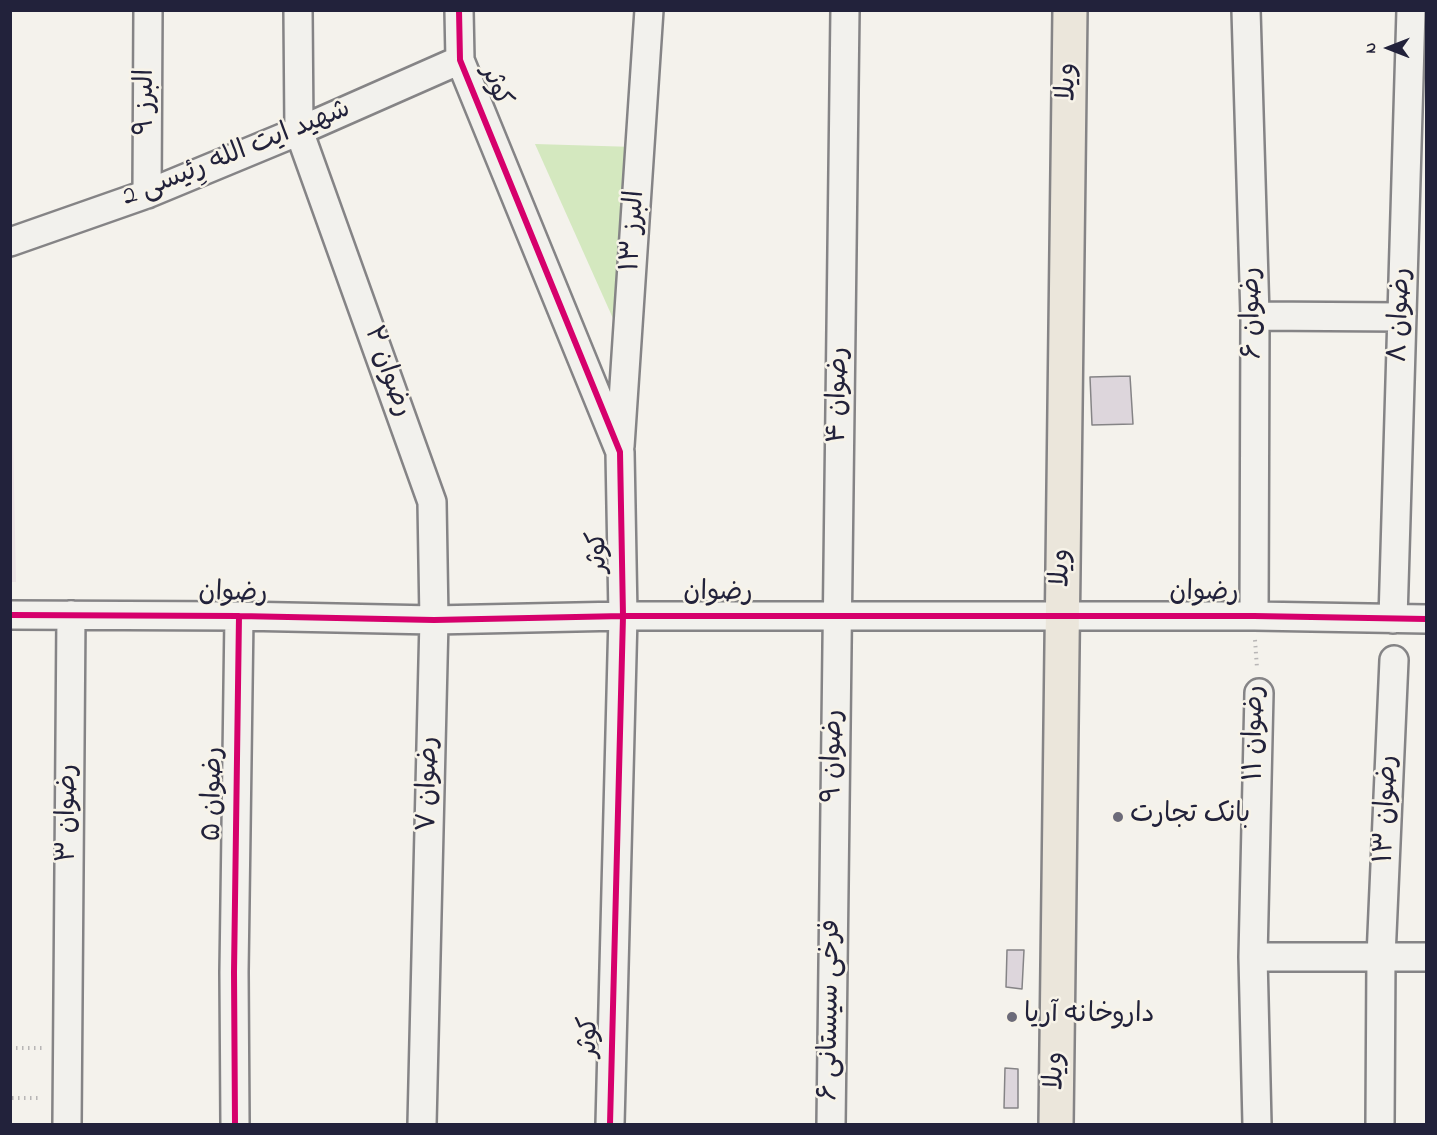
<!DOCTYPE html>
<html>
<head>
<meta charset="utf-8">
<style>
  body { margin:0 }
  #map { position:relative; width:1437px; height:1135px; overflow:hidden; background:#f4f2ec; font-family:"Indie Flower",sans-serif }
  canvas { display:block }
  .frame { position:absolute; inset:0; border:12px solid #22223b; pointer-events:none }
  .north { position:absolute; left:1359px; top:18px; width:60px; height:60px; -webkit-text-stroke:4px #f7f3e8; paint-order:stroke; rotate:270deg; font-size:16px; font-weight:700; line-height:24px; text-align:center; color:#22223b }
  .north::after { content:''; display:block; margin:auto; width:21px; height:27px; background:#22223b; clip-path:polygon(50% 0,100% 100%,50% 72%,0 100%) }
</style>
</head>
<body>
<div id="map">
<canvas width="1437" height="1135"></canvas>
<div class="frame"></div>
<div class="north">N</div>
</div>
<script>
const c = document.querySelector('canvas').getContext('2d');
c.lineJoin = 'round';
function fillPath(path, color) { c.fillStyle = color; c.fill(path, 'evenodd'); }
const shape = rows => new Path2D(rows.map(r => 'M' + r).join(''));
function stroke(path, color, width, dash) { c.strokeStyle = color; c.lineWidth = width; c.lineCap = dash ? 'butt' : 'round'; c.setLineDash(dash || []); c.stroke(path); }
function write(font, color, halo, rows, align = 'center') {
  c.font = font + ' "Indie Flower","Playpen Sans Arabic",sans-serif'; c.lineWidth = 5; c.setLineDash([]); c.textBaseline = 'middle'; c.strokeStyle = halo; c.fillStyle = color; for (const [text, x, y, turn = 0] of rows) {
    c.save(); c.translate(x, y); c.rotate((+turn || 0) * Math.PI / 180); c.textAlign = isNaN(turn) ? turn : align; if (halo) c.strokeText(text, 0, 0); c.fillText(text, 0, 0); c.restore();
  }
}
fillPath(shape([
  [11,338,16,582,10,582]
]), '#ece4e5');
fillPath(shape([
  [535,144,635,147,628,352]
]), '#d4e8bf');
const building = shape([
  [1130,376,1133,424,1092,425,1090,377,1130,376],
  [1007,950,1024,950,1022,989,1006,987,1007,950],
  [1005,1068,1018,1069,1018,1108,1004,1108,1005,1068]
]);
fillPath(building, '#ddd6dc');
stroke(building, '#858486', 1.5);
const minor = shape([
  [298,10,299,131,432,502,434,620,422,1124],
  [459,10,460,60,620,452,623,616,610,1124],
  [1246,10,1255,316,1254,616],
  [147,194,148,10],
  [10,242,147,194,299,131,460,60],
  [1255,316,1402,317],
  [620,446,649,10],
  [10,615,239,616,434,620,623,616,1254,616,1426,619],
  [1393,619,1411,10],
  [1253,957,1426,957],
  [67,1124,71,615],
  [235,1124,234,972,239,616],
  [831,1124,845,10],
  [1257,1124,1253,957,1259,693],
  [1380,1124,1381,957,1394,660]
]);
const major = shape([
  [1056,1124,1070,10]
]);
stroke(minor, '#858486', 32);
stroke(major, '#858486', 38);
stroke(shape([
  [1255,640,1257,668],
  [10,1048,42,1048],
  [10,1081,10,1113],
  [12,1098,41,1098]
]), '#b8b6b6', 4, [1.5, 4.5]);
stroke(minor, '#f2f1ed', 27);
stroke(major, '#ebe6db', 33);
stroke(shape([
  [459,10,460,60,620,452,623,616,610,1124],
  [10,615,239,616,434,620,623,616,1254,616,1426,619],
  [235,1124,234,972,239,616]
]), '#d6006c', 6);
for (const [x, y, r, color] of [
  [1118,817,6,"#6c6b79"],
  [1012,1017,6,"#6c6b79"]
]) { const dot = new Path2D(); dot.arc(x, y, r, 0, 2 * Math.PI); c.fillStyle = color; c.fill(dot); stroke(dot, '#f7f3e8', 2); }
write('27px', '#22223b', '#f7f3e8', [
  ["ویلا",1069,82,-89],
  ["کوثر",494,87,68],
  ["البرز ۹",148,102,-90],
  ["شهید ایت الله رِئیسی 2",237,155,-22],
  ["البرز ۱۳",635,231,-86],
  ["رضوان ۶",1254,313,-91],
  ["رضوان ۸",1402,315,-88],
  ["رضوان ۲",386,372,70],
  ["رضوان ۴",840,395,-89],
  ["کوثر",600,552,-91],
  ["ویلا",1063,568,-89],
  ["رضوان",233,595,1],
  ["رضوان",718,595],
  ["رضوان",1204,595],
  ["رضوان ۱۱",1257,733,-90],
  ["رضوان ۹",835,756,-89],
  ["رضوان ۷",430,784,-89],
  ["رضوان ۵",215,794,-89],
  ["رضوان ۱۳",1388,809,-88],
  ["رضوان ۳",70,813,-90],
  ["فرخی سیستانی ۶",832,1010,-89],
  ["کوثر",591,1037,-89],
  ["ویلا",1057,1071,-89]
]);
write('27px', '#22223b', '#f7f3e8', [
  ["بانک تجارت",1130,817],
  ["داروخانه آریا",1024,1017]
], 'left');
</script>
</body>
</html>
